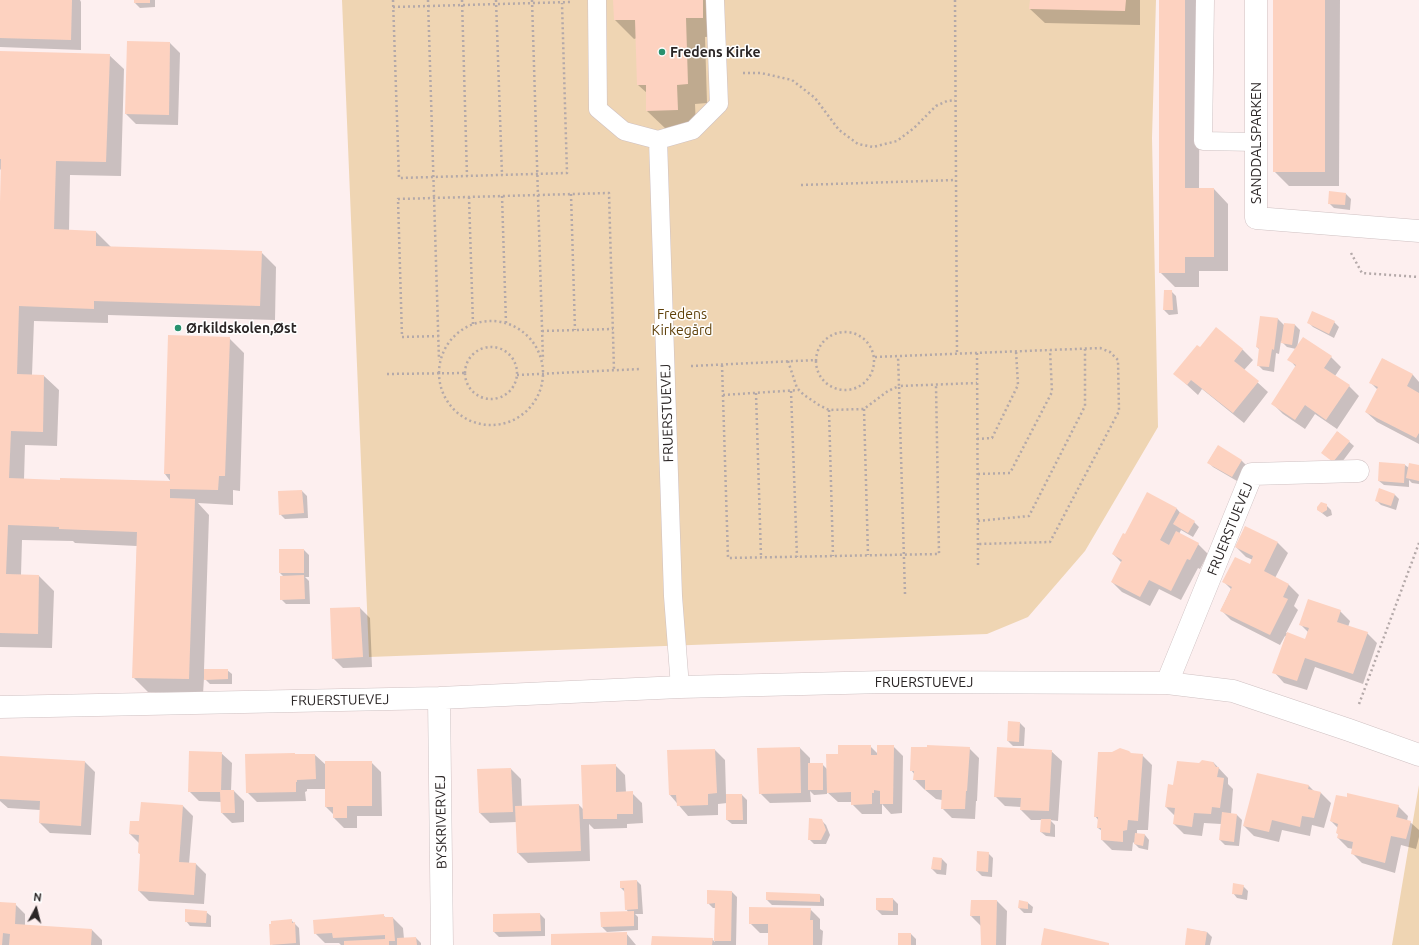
<!DOCTYPE html>
<html>
<head>
<meta charset="utf-8">
<style>
  body { margin:0 }
  #map { position:relative; width:1419px; height:945px; overflow:hidden; background:#fdefef; font-family:Ubuntu,sans-serif }
  canvas { display:block }
  .north { position:absolute; left:16px; top:889px; width:40px; height:40px; -webkit-text-stroke:3px #fff; paint-order:stroke; rotate:7deg; font-size:11px; font-weight:700; line-height:16px; text-align:center; color:#2b2626 }
  .north::after { content:''; display:block; margin:auto; width:14px; height:18px; background:#2b2626; clip-path:polygon(50% 0,100% 100%,50% 72%,0 100%) }
</style>
</head>
<body>
<div id="map">
<canvas width="1419" height="945"></canvas>
<div class="north">N</div>
</div>
<script>
const c = document.querySelector('canvas').getContext('2d');
c.lineJoin = 'round';
function fillPath(path, color) { c.fillStyle = color; c.fill(path, 'evenodd'); }
const shape = rows => new Path2D(rows.map(r => 'M' + r).join(''));
function stroke(path, color, width, dash) { c.strokeStyle = color; c.lineWidth = width; c.lineCap = dash ? 'butt' : 'round'; c.setLineDash(dash || []); c.stroke(path); }
function write(font, color, halo, rows, align = 'center') {
  c.font = font + ' Ubuntu,sans-serif'; c.lineWidth = 3; c.setLineDash([]); c.textBaseline = 'middle'; c.strokeStyle = halo; c.fillStyle = color; for (const [text, x, y, turn = 0] of rows) {
    c.save(); c.translate(x, y); c.rotate((+turn || 0) * Math.PI / 180); c.textAlign = isNaN(turn) ? turn : align; if (halo) c.strokeText(text, 0, 0); c.fillText(text, 0, 0); c.restore();
  }
}
fillPath(shape([
  [342,0,1156,0,1152,138,1158,427,1085,551,1028,617,987,634,369,657],
  [1419,785,1419,945,1392,945]
]), '#efd5b3');
fillPath(shape([
  [0,0,80,0,81,2,81,50,0,47],
  [135,0,155,0,155,7,140,8,135,3],
  [614,0,721,0,722,36,705,37,707,103,695,104,696,129,666,129,647,111,647,93,638,85,637,38,634,39,615,20],
  [1030,0,1140,0,1140,25,1045,23,1030,9],
  [1160,0,1200,0,1199,189,1214,189,1228,204,1228,271,1199,271,1199,287,1175,287,1160,272],
  [1274,0,1340,0,1339,186,1289,186,1274,171],
  [170,43,180,53,178,125,136,124,126,114],
  [0,52,109,55,124,69,121,176,70,175,69,231,96,232,111,247,261,252,276,267,275,320,108,315,108,323,34,321,32,375,44,376,59,390,57,446,25,445,24,480,171,482,165,474,229,338,244,353,240,491,233,490,233,505,198,503,209,515,204,670,227,670,232,674,232,684,210,684,204,678,203,694,148,692,133,677,137,546,75,543,73,541,22,540,21,575,39,576,54,591,52,648,0,647,0,228,2,171,0,169],
  [1346,194,1351,199,1350,210,1334,208,1329,203],
  [1171,291,1176,296,1178,314,1169,315,1164,310],
  [1261,317,1278,319,1285,326,1285,324,1295,325,1300,330,1297,348,1331,357,1341,367,1335,376,1349,386,1359,396,1337,429,1315,414,1305,429,1283,414,1273,404,1296,367,1289,359,1296,349,1287,347,1281,341,1279,354,1276,353,1274,372,1263,370,1258,365,1260,350,1257,347],
  [1308,322,1334,322,1339,327,1334,338,1313,327],
  [1216,329,1243,350,1253,360,1244,370,1268,392,1244,423,1202,389,1198,395,1175,374,1201,349],
  [1383,359,1413,375,1419,382,1419,444,1377,422,1366,412,1378,390,1371,383],
  [1338,432,1354,446,1339,466,1322,453],
  [1218,446,1242,461,1247,466,1237,481,1213,467,1208,462],
  [1405,465,1409,468,1419,466,1419,484,1412,483,1409,480,1409,487,1384,485,1379,481],
  [302,491,307,496,308,518,285,519,280,514],
  [1147,494,1177,509,1182,515,1194,522,1199,527,1193,537,1181,530,1179,534,1198,544,1208,554,1200,569,1198,568,1181,600,1159,589,1150,606,1122,592,1112,582,1122,563,1113,554,1125,536],
  [1395,495,1399,499,1396,510,1381,505,1376,500],
  [1326,505,1331,510,1332,515,1327,517,1318,510],
  [1245,527,1278,543,1288,553,1275,578,1289,585,1299,595,1294,606,1298,610,1286,633,1306,640,1308,632,1300,624,1340,611,1350,621,1348,627,1367,633,1377,643,1363,684,1315,667,1307,690,1284,683,1274,672,1286,636,1285,636,1280,645,1231,620,1221,610,1231,589,1224,582,1250,566,1253,560,1246,557,1236,547],
  [304,550,309,555,309,577,305,577,309,581,310,604,286,604,281,599,284,577,280,573],
  [360,608,370,618,372,667,343,668,333,658],
  [1020,723,1025,728,1024,746,1013,746,1008,741],
  [870,746,878,754,893,746,903,756,902,813,891,814,882,804,882,814,862,814,852,804,852,802,838,802,827,792,827,794,814,795,810,791,811,802,770,803,760,793,800,748,810,758,810,764,822,764,827,769,839,755],
  [969,748,979,758,977,801,976,801,975,819,952,818,942,808,942,800,936,799,924,789,914,779,915,775,911,770],
  [715,750,725,760,726,795,742,795,747,800,747,824,732,824,727,820,727,803,718,804,718,815,688,816,670,795],
  [1051,751,1062,761,1058,821,1050,820,1055,825,1055,837,1046,836,1041,832,1042,820,1031,820,1021,810,1021,807,1005,806,995,796],
  [221,753,232,763,231,791,234,791,244,801,244,822,232,823,222,813,222,802,199,801,189,791],
  [1131,754,1142,755,1152,765,1148,830,1137,830,1137,834,1145,835,1149,840,1148,850,1139,848,1133,842,1132,851,1112,850,1102,840,1102,831,1098,828,1099,821,1095,816],
  [296,755,315,755,326,765,371,762,381,772,382,816,357,816,357,828,344,828,334,818,334,815,326,807,326,789,307,789,307,791,305,792,306,801,257,802,247,792],
  [0,757,85,762,95,772,91,835,50,833,40,823,40,810,8,808,0,801],
  [1213,762,1228,778,1228,784,1233,789,1231,814,1237,815,1242,820,1239,846,1225,845,1220,840,1221,824,1204,823,1202,836,1184,834,1174,824,1175,816,1166,807,1174,786,1199,764],
  [615,765,625,775,626,793,632,793,642,803,643,823,627,824,627,828,594,829,589,824,590,861,528,863,518,853,517,822,490,823,480,813,478,770,511,769,521,779,522,807,579,805,584,810],
  [1258,774,1309,786,1314,791,1321,793,1331,803,1324,828,1312,825,1310,836,1282,830,1279,842,1254,836,1244,826],
  [183,806,193,816,189,864,196,864,206,874,204,904,149,901,139,891,141,855,139,853,139,843,130,834,140,822],
  [1398,806,1408,816,1407,821,1410,822,1419,830,1419,837,1416,849,1401,845,1395,873,1362,863,1352,853,1353,849,1348,848,1338,838,1339,835,1337,833,1338,828,1331,821],
  [821,820,826,825,830,835,826,844,814,844,809,839],
  [988,853,993,858,992,877,982,876,977,871],
  [933,858,942,859,947,864,946,875,937,874,932,869],
  [637,881,641,885,643,914,635,914,638,917,638,930,607,932,602,927,629,913,626,909,625,892,621,888],
  [1243,886,1248,891,1247,900,1237,898,1233,893],
  [732,892,737,897,736,945,652,945,712,939,715,942,716,908,713,908,708,903],
  [820,895,824,899,824,906,772,905,767,900],
  [877,899,893,899,898,904,898,915,882,915,877,910],
  [997,901,1007,911,1006,945,982,945,981,926,971,916],
  [0,903,15,904,25,914,25,926,92,930,102,940,102,945,0,945],
  [1028,903,1033,907,1032,913,1024,913,1019,908],
  [810,909,820,919,820,929,823,931,822,945,769,945,769,933,760,933,750,923],
  [206,912,211,916,211,927,190,926,186,921],
  [540,914,545,919,545,936,499,937,494,932,494,915],
  [383,915,386,918,393,918,403,928,404,939,416,938,421,943,421,945,341,945,339,943,325,943,315,933],
  [291,920,299,928,300,945,272,945],
  [1188,929,1207,932,1212,937,1210,945,1186,945],
  [626,933,636,945,552,945],
  [911,934,916,939,916,945,899,945]
]), '#0003');
fillPath(shape([
  [0,0,72,0,71,40,0,38],
  [134,0,150,0,150,3,134,3],
  [613,0,703,0,703,18,686,18,688,84,677,85,678,110,646,111,646,85,637,85,635,20,614,20],
  [1030,0,1126,0,1125,11,1029,9],
  [1159,0,1185,0,1185,188,1214,188,1214,257,1185,257,1185,273,1159,273],
  [1273,0,1325,0,1325,172,1273,172],
  [127,41,170,42,169,115,125,114],
  [0,51,110,54,106,162,56,161,54,229,96,231,96,246,262,251,260,306,94,301,94,309,19,306,17,374,44,375,43,432,11,431,9,478,60,480,60,478,170,481,170,474,164,474,168,335,230,337,225,476,219,476,218,490,170,489,170,498,195,499,189,679,132,678,137,532,59,529,59,527,8,525,6,574,39,575,38,634,0,633,0,202,1,159,0,159],
  [1329,191,1346,193,1345,205,1328,204],
  [1164,290,1172,290,1173,310,1163,310],
  [1312,311,1335,321,1329,334,1307,323],
  [1260,316,1278,318,1274,350,1272,349,1269,367,1257,366,1259,348,1256,347],
  [1284,323,1295,324,1292,345,1281,343],
  [1216,327,1243,349,1234,361,1259,381,1233,413,1191,380,1187,385,1173,374,1197,345,1200,347],
  [1303,337,1332,356,1324,368,1350,385,1326,420,1305,405,1295,420,1271,404,1296,365,1287,360],
  [1382,358,1413,374,1407,386,1419,393,1419,433,1416,438,1365,412,1378,387,1369,383],
  [1337,431,1350,441,1333,462,1321,453],
  [1218,445,1242,460,1232,477,1207,463],
  [1379,462,1405,464,1404,483,1378,481],
  [1409,463,1419,465,1419,481,1406,478],
  [1379,488,1395,494,1391,506,1375,501],
  [302,490,304,513,279,515,278,491],
  [1147,492,1177,508,1160,540,1169,545,1176,531,1199,543,1190,560,1187,559,1171,591,1149,580,1140,597,1111,582,1122,560,1112,554,1123,533,1125,534],
  [1321,502,1327,504,1327,510,1322,513,1317,510,1317,507],
  [1180,512,1195,521,1188,533,1173,524],
  [1245,526,1278,542,1264,571,1289,584,1283,597,1288,599,1270,635,1220,611,1232,587,1222,582,1235,557,1250,564,1253,556,1235,547],
  [279,549,304,549,304,573,279,573],
  [304,575,305,599,280,600,280,576],
  [1308,599,1341,610,1337,622,1368,632,1353,674,1305,658,1297,681,1272,673,1287,632,1305,639,1309,628,1299,625],
  [360,607,363,657,332,659,330,608],
  [204,669,228,669,228,679,204,680],
  [1008,721,1020,722,1019,742,1007,741],
  [838,745,871,745,871,755,877,755,877,745,894,745,893,804,880,804,880,791,874,790,874,793,872,793,872,804,851,805,851,792,827,793,826,754,838,754],
  [927,745,970,747,967,791,966,791,965,809,941,809,942,790,925,790,925,780,913,780,914,771,910,771,911,747,927,747],
  [800,747,801,793,759,794,757,748],
  [997,747,1052,750,1049,811,1020,810,1021,798,994,797],
  [1120,748,1129,751,1131,753,1143,754,1138,821,1128,820,1127,830,1123,831,1123,842,1101,840,1101,828,1097,828,1098,817,1094,817,1098,752,1112,752],
  [715,749,717,793,708,794,708,805,677,806,676,795,669,795,667,750],
  [189,751,222,752,221,790,234,790,235,813,221,813,220,792,188,792],
  [295,753,295,754,315,754,316,779,297,780,297,782,296,782,296,792,246,793,245,754],
  [0,756,85,761,81,826,39,823,40,801,0,799],
  [1202,760,1213,762,1216,767,1219,767,1217,777,1224,778,1220,808,1212,807,1211,814,1194,813,1192,827,1173,824,1175,808,1165,807,1168,784,1173,785,1177,761,1199,763],
  [325,761,372,761,372,806,347,806,347,818,333,818,333,807,325,807],
  [808,763,823,763,823,790,808,790],
  [616,764,616,792,633,791,633,814,617,814,617,819,583,819,581,765],
  [511,768,513,812,479,813,477,769],
  [1257,773,1309,785,1308,789,1321,792,1314,818,1302,816,1300,827,1272,820,1269,832,1243,826],
  [1347,793,1399,805,1396,817,1411,821,1406,839,1391,836,1385,863,1351,854,1353,842,1337,838,1338,834,1336,833,1338,824,1330,821,1336,795,1347,797],
  [726,794,742,794,743,820,726,820],
  [141,802,183,805,179,862,196,863,194,895,138,891,140,854,138,853,139,835,129,834,130,821,139,821],
  [579,804,581,851,517,853,515,806],
  [1222,812,1237,814,1234,842,1219,840],
  [809,818,822,819,826,830,821,840,808,840],
  [1041,819,1051,819,1050,833,1040,832],
  [1135,833,1145,834,1143,846,1134,844],
  [977,851,989,852,988,872,976,871],
  [933,857,942,858,941,870,931,869],
  [637,880,638,909,625,910,624,888,620,888,620,881],
  [1233,883,1244,885,1242,895,1232,894],
  [707,890,732,891,731,941,714,941,715,903,707,904],
  [766,892,820,894,820,902,766,900],
  [876,898,893,898,893,911,876,910],
  [971,900,997,900,996,945,981,945,980,916,970,916],
  [1019,900,1028,902,1028,909,1018,908],
  [0,902,16,903,15,924,92,929,91,945,9,945,10,934,3,933,2,945,0,945],
  [749,907,811,908,810,920,813,920,813,945,768,945,768,924,749,924],
  [185,909,207,911,206,923,185,922],
  [634,911,634,926,601,927,600,912],
  [540,913,541,931,493,932,493,914],
  [384,914,384,917,393,917,395,941,389,941,389,945,344,945,344,941,385,939,385,935,333,938,332,933,314,934,313,920],
  [292,919,292,923,295,922,296,943,270,945,269,924,271,924,271,921],
  [1044,928,1109,943,1109,945,1041,945],
  [1187,928,1207,932,1205,945,1185,945],
  [627,932,627,945,551,945,551,934],
  [898,933,911,933,911,945,898,945],
  [652,936,713,938,712,945,651,945],
  [416,937,417,945,397,945,397,938]
]), '#fdd2c0');
const service = shape([
  [597,0,598,109,624,131,658,140,693,130,719,104,715,0],
  [1205,0,1203,141,1255,142],
  [658,140,673,596,680,687]
]);
const minor = shape([
  [1256,0,1256,218,1419,231],
  [1167,683,1252,474,1358,471],
  [439,698,442,945],
  [0,707,439,698,680,687,885,682,1167,683,1233,691,1349,730,1419,755]
]);
stroke(service, '#cfc1c2', 19);
stroke(minor, '#cfc1c2', 23);
stroke(shape([
  [393,0,399,178,567,173,562,3],
  [428,0,439,360],
  [462,0,467,176],
  [496,0,502,175],
  [532,0,543,360],
  [955,0,957,354],
  [393,7,571,2],
  [743,73,761,73,792,80,815,98,839,130,858,144,873,147,897,141,914,128,936,106,947,101,955,100],
  [801,185,956,180],
  [571,194,575,330],
  [502,196,506,323],
  [469,197,473,324],
  [1351,253,1362,273,1419,277],
  '439 373a52 52 0 1 1 104 0a52 52 0 1 1-104 0Z',
  [542,331,613,329],
  '816 361a29 29 0 1 1 58 0a29 29 0 1 1-58 0Z',
  [439,336,402,337,398,199,609,193,614,370],
  '465 373a26 26 0 1 1 52 0a26 26 0 1 1-52 0Z',
  [977,353,978,565],
  [875,357,1100,348,1110,352,1118,360,1119,411,1050,542,978,544],
  [788,361,797,388,804,395,819,405,829,410,864,409,888,391,899,386,898,356],
  [722,365,728,558,939,554,936,385],
  [691,366,816,360],
  [387,374,465,373],
  [517,375,640,369],
  [791,391,797,557],
  [756,393,761,557],
  [723,395,799,390],
  [864,409,868,555],
  [829,410,833,556],
  [977,439,992,438,1018,385,1016,351],
  [978,474,1010,473,1052,392,1050,350],
  [978,521,1029,516,1085,406,1085,349],
  [905,594,899,386,977,383],
  [1359,704,1419,543]
]), '#b4a9a9', 2.5, [2, 3]);
stroke(service, '#fff', 18);
stroke(minor, '#fff', 22);
for (const [x, y, r, color] of [
  [662,52,4,"#29916e"],
  [178,328,4,"#29916e"]
]) { const dot = new Path2D(); dot.arc(x, y, r, 0, 2 * Math.PI); c.fillStyle = color; c.fill(dot); stroke(dot, '#fff', 1.5); }
write('bold 14px', '#2b2626', '#fff', [
  ["Fredens Kirke",670,52],
  ["Ørkildskolen,Øst",186,328]
], 'left');
write('14px', '#2b2626', '#fff', [
  ["SANDDALSPARKEN",1256,143,-90],
  ["FRUERSTUEVEJ",667,413,-92],
  ["FRUERSTUEVEJ",1230,529,-68],
  ["FRUERSTUEVEJ",924,682],
  ["FRUERSTUEVEJ",340,700,-1],
  ["BYSKRIVERVEJ",441,822,-91]
]);
write('14px', '#5f4009', '#fff', [
  ["Fredens",682,314],
  ["Kirkegård",682,330]
]);
</script>
</body>
</html>
